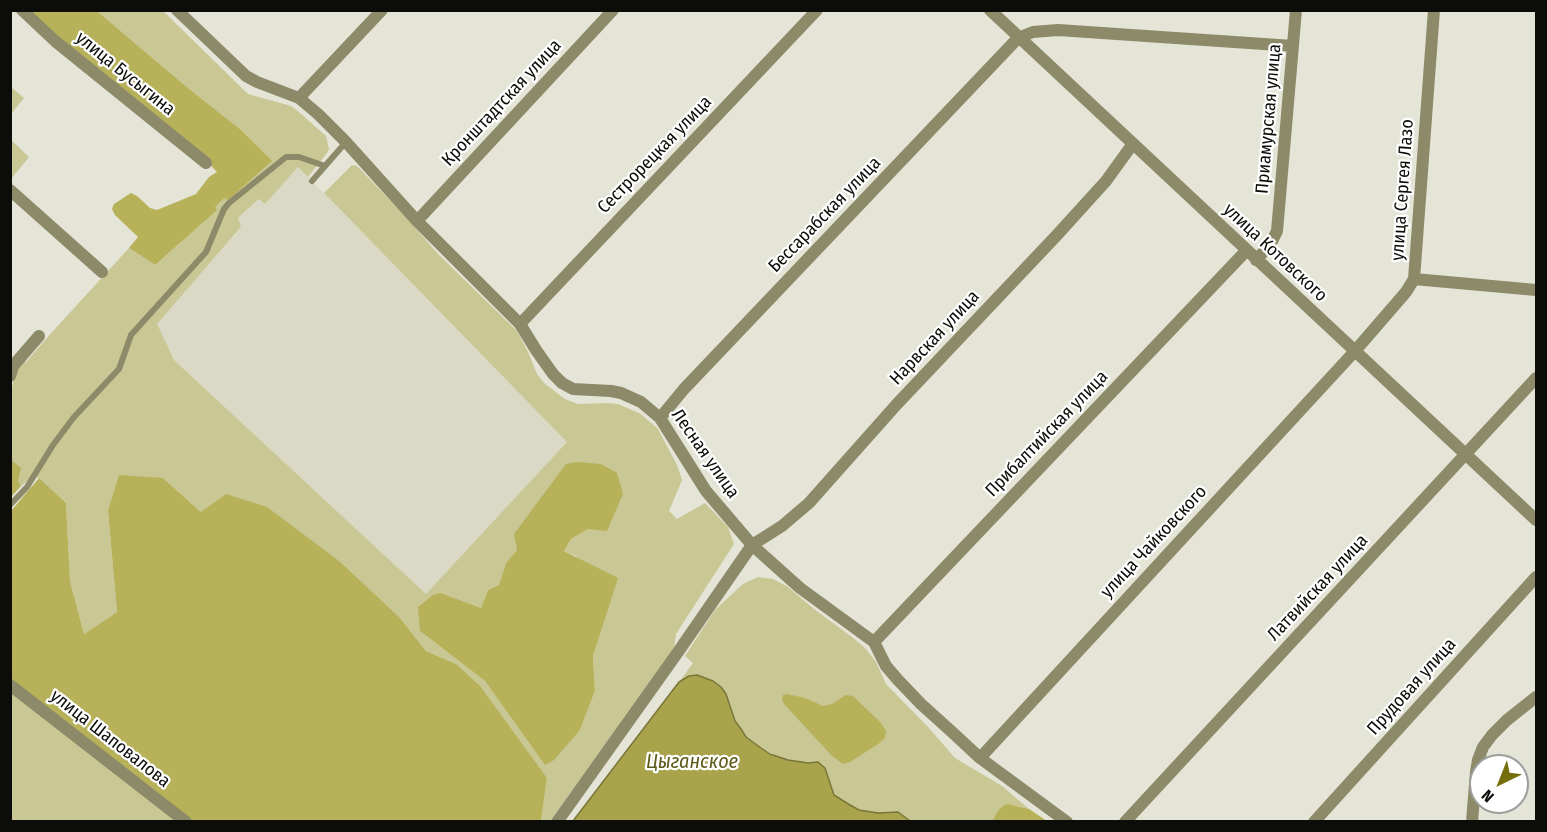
<!DOCTYPE html>
<html>
<head>
<meta charset="utf-8">
<style>
  body { margin:0 }
  #map { position:relative; width:1547px; height:832px; overflow:hidden; background:#e4e4d7; font-family:"Fira Sans Condensed",sans-serif }
  canvas { display:block }
  .frame { position:absolute; inset:0; border:12px solid #0c0c08; pointer-events:none }
  .north { position:absolute; left:1469px; top:754px; width:60px; height:60px; box-sizing:border-box; background:#fff; border:2px solid #9e9e9c; border-radius:50%; rotate:223deg; font-size:16px; font-weight:700; line-height:24px; text-align:center; color:#0c0c08 }
  .north::after { content:''; display:block; margin:auto; width:21px; height:27px; background:#746e0d; clip-path:polygon(50% 0,100% 100%,50% 72%,0 100%) }
</style>
</head>
<body>
<div id="map">
<canvas width="1547" height="832"></canvas>
<div class="frame"></div>
<div class="north">N</div>
</div>
<script>
const c = document.querySelector('canvas').getContext('2d');
c.lineJoin = 'round';
function fillPath(path, color) { c.fillStyle = color; c.fill(path, 'evenodd'); }
const shape = rows => new Path2D(rows.map(r => 'M' + r).join(''));
function stroke(path, color, width, dash) { c.strokeStyle = color; c.lineWidth = width; c.lineCap = dash ? 'butt' : 'round'; c.setLineDash(dash || []); c.stroke(path); }
function write(font, color, halo, rows, align = 'center') {
  c.font = font + ' "Fira Sans Condensed",sans-serif'; c.lineWidth = 4.5; c.setLineDash([]); c.textBaseline = 'middle'; c.strokeStyle = halo; c.fillStyle = color; for (const [text, x, y, turn = 0] of rows) {
    c.save(); c.translate(x, y); c.rotate((+turn || 0) * Math.PI / 180); c.textAlign = isNaN(turn) ? turn : align; if (halo) c.strokeText(text, 0, 0); c.fillText(text, 0, 0); c.restore();
  }
}
fillPath(shape([
  [298,167,568,442,426,595,174,360,156,324,241,228,238,219,259,199,265,203]
]), '#dad9c5');
fillPath(shape([
  [97,11,163,11,248,94,291,106,300,113,326,136,329,149,327,153,308,177,298,167,265,204,259,199,238,218,241,227,157,324,174,360,426,594,567,442,324,193,352,165,357,166,406,217,438,254,517,331,528,352,537,374,545,384,565,399,578,404,605,403,618,404,641,414,658,429,677,465,682,480,669,511,677,519,705,503,728,527,734,544,676,634,674,648,550,821,541,821,547,778,456,664,426,651,400,618,201,512,163,478,108,511,117,612,84,634,70,581,66,503,35,475,21,486,18,481,18,476,11,460,11,397,15,369,23,361,26,362,54,330,129,248,155,265,216,210,214,207,224,197,271,161,240,129,188,88],
  [623,494,588,529,571,539,564,551,576,556,604,621,593,656,595,691,580,730,545,764,485,681,420,631,441,593,481,608,488,590,499,585,506,563,517,550],
  [11,87,24,98,11,114],
  [11,140,29,157,11,179],
  [758,577,773,579,788,587,814,609,852,637,866,649,876,662,886,684,929,728,955,758,1002,786,1029,809,1014,805,994,817,992,822,910,821,898,812,878,813,859,810,834,795,832,786,818,762,798,762,779,757,761,748,746,737,735,721,730,703,713,681,697,675,689,676,679,682,693,663,685,656,715,610,743,584],
  [11,684,185,821,11,821]
]), '#c9c794');
fillPath(shape([
  [22,11,97,11,188,88,240,129,272,161,228,200,224,198,215,207,217,210,155,265,129,248,138,237,115,215,112,209,114,204,131,193,137,196,150,208,157,210,196,194,209,177,217,172,201,155],
  [11,460,21,468,18,481,21,486,11,497],
  [577,462,601,464,617,473,623,494,607,531,588,529,571,539,564,551,618,578,593,656,595,691,580,730,554,760,545,765,485,681,420,631,418,607,433,595,441,593,481,608,488,590,499,585,506,563,517,550,514,534,566,464],
  [119,475,163,478,201,512,226,494,267,507,339,561,400,618,426,651,456,664,480,686,547,778,541,821,185,821,11,684,11,511,39,478,66,503,70,581,84,634,117,612,108,511],
  [787,694,805,698,823,706,832,704,846,695,853,696,881,723,886,731,885,738,878,744,850,762,843,764,832,756,785,705,782,700,783,695],
  [1008,804,1029,809,1047,821,992,821,998,811,1003,806]
]), '#b7b15a');
const water = shape([
  [697,675,713,681,721,687,726,694,735,721,741,729,746,737,761,748,770,754,788,760,808,763,818,762,825,768,834,795,850,805,859,810,878,813,898,812,910,821,573,821,679,682,689,676,697,675]
]);
fillPath(water, '#a9a34c');
stroke(water, '#7a7638', 1.5);
stroke(shape([
  [312,181,346,142],
  [10,505,27,487,53,445,74,417,119,369,131,335,206,252,224,209,229,203,286,157,299,157,325,166]
]), '#8c8a68', 6);
stroke(shape([
  [22,10,55,41,206,163],
  [177,10,246,76,257,82,299,98,318,114,346,142,417,221,520,324,536,350,553,374,562,383,573,389,611,391,621,393,641,402,660,418,706,491,752,545,800,588,874,642,886,666,898,680,921,704,952,732,980,758,1067,822],
  [990,10,1536,520],
  [299,98,382,10],
  [10,190,102,272],
  [417,221,613,10],
  [1256,260,1270,245,1277,231,1296,10],
  [1414,279,1536,290],
  [520,324,817,10],
  [10,376,13,366,39,336],
  [660,418,684,389,1018,38,1033,32,1058,30,1293,46],
  [874,642,1246,251],
  [10,685,186,822],
  [980,758,1355,351,1406,292,1414,279,1434,10],
  [557,822,678,652,752,545,782,526,809,503,897,404,1057,235,1106,181,1132,145],
  [1125,822,1536,378],
  [1314,822,1536,577],
  [1472,822,1476,772,1478,760,1483,747,1492,735,1507,720,1536,697]
]), '#8c8a68', 12);
write('18px', '#0c0c08', '#fff', [
  ["улица Бусыгина",125,74,39],
  ["Кронштадтская улица",502,103,-47],
  ["Приамурская улица",1269,119,-85],
  ["Сестрорецкая улица",655,155,-46],
  ["улица Сергея Лазо",1403,190,-86],
  ["Бессарабская улица",825,215,-46],
  ["улица Котовского",1275,253,43],
  ["Нарвская улица",935,338,-47],
  ["Прибалтийская улица",1047,434,-46],
  ["Лесная улица",705,454,55],
  ["улица Чайковского",1154,542,-47],
  ["Латвийская улица",1318,588,-47],
  ["Прудовая улица",1412,687,-48],
  ["улица Шаповалова",110,739,38]
]);
write('italic 20px', '#5e5a19', '#fff', [
  ["Цыганское",692,762]
]);
</script>
</body>
</html>
